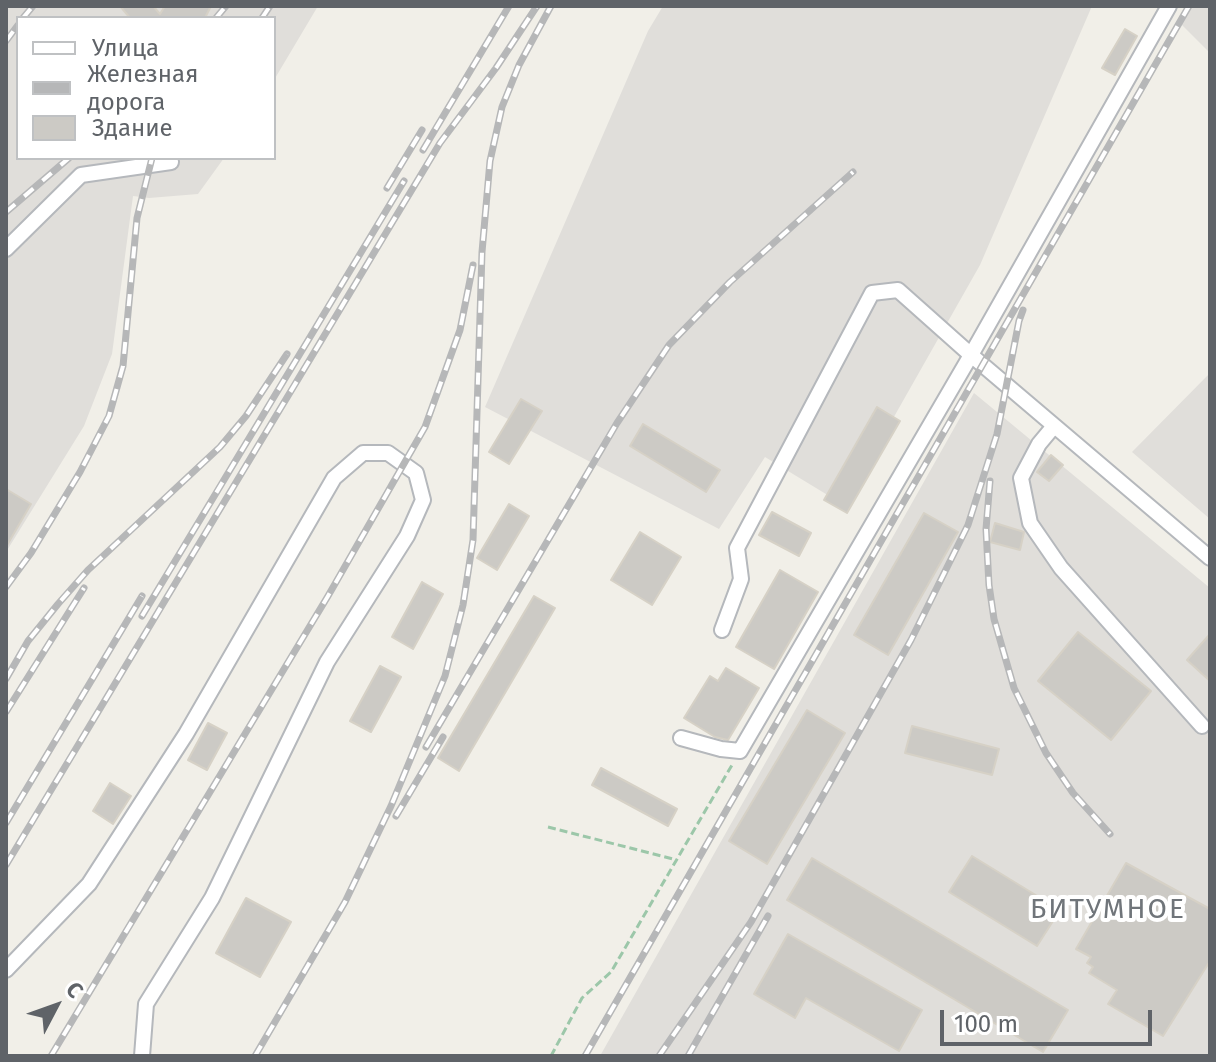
<!DOCTYPE html>
<html>
<head>
<meta charset="utf-8">
<style>
  body { margin:0 }
  #map { position:relative; width:1216px; height:1062px; overflow:hidden; background:#f1efe8; font-family:"Fira Sans",sans-serif }
  canvas { display:block }
  .frame { position:absolute; inset:0; border:8px solid #5f6368; pointer-events:none }
  .legend { position:absolute; left:16px; top:16px; width:260px; height:144px; box-sizing:border-box; background:#fff; border:2px solid #bfc1c3; margin:0; padding:10px 14px; list-style:none; font-size:24px; color:#5f6368 }
  .legend li { display:flex; align-items:center; gap:16px; height:40px }
  .legend b { width:40px; border:2px solid #bfc1c3 }
  .north { position:absolute; left:16px; top:966px; width:80px; height:80px; -webkit-text-stroke:6px #fff; paint-order:stroke; rotate:49deg; font-size:22px; font-weight:700; line-height:32px; text-align:center; color:#5f6368 }
  .north::after { content:''; display:block; margin:auto; width:28px; height:36px; background:#5f6368; clip-path:polygon(50% 0,100% 100%,50% 72%,0 100%) }
  .scale { position:absolute; left:940px; top:1010px; width:212px; height:36px; box-sizing:border-box; border:4px solid #5f6368; border-top:0; padding-left:10px; font-size:24px; line-height:28px; white-space:nowrap; color:#5f6368; -webkit-text-stroke:6px #fff; paint-order:stroke }
</style>
</head>
<body>
<div id="map">
<canvas width="1216" height="1062"></canvas>
<div class="frame"></div>
<ul class="legend">
<li><b style="height:10px;background:#fff"></b>Улица</li>
<li><b style="height:10px;background:#b6b7b8"></b>Железная дорога</li>
<li><b style="height:22px;background:#cccac5"></b>Здание</li>
</ul>
<div class="north">С</div>
<div class="scale">100 m</div>
</div>
<script>
const c = document.querySelector('canvas').getContext('2d');
c.lineJoin = 'round';
function fillPath(path, color) { c.fillStyle = color; c.fill(path, 'evenodd'); }
const shape = rows => new Path2D(rows.map(r => 'M' + r).join(''));
function stroke(path, color, width, dash) { c.strokeStyle = color; c.lineWidth = width; c.lineCap = dash ? 'butt' : 'round'; c.setLineDash(dash || []); c.stroke(path); }
function write(font, color, halo, rows, align = 'center') {
  c.font = font + ' "Fira Sans",sans-serif'; c.lineWidth = 8; c.setLineDash([]); c.textBaseline = 'middle'; c.strokeStyle = halo; c.fillStyle = color; for (const [text, x, y, turn = 0] of rows) {
    c.save(); c.translate(x, y); c.rotate((+turn || 0) * Math.PI / 180); c.textAlign = isNaN(turn) ? turn : align; if (halo) c.strokeText(text, 0, 0); c.fillText(text, 0, 0); c.restore();
  }
}
fillPath(shape([
  [6,6,318,6,274,80,274,18,18,18,18,158,224,158,198,194,149,198,133,196,112,354,84,426,6,552],
  [663,6,1092,6,980,265,844,505,765,457,719,529,485,407,648,31],
  [1187,6,1210,6,1210,53,1178,21],
  [1210,373,1210,519,1132,452],
  [974,393,1210,588,1210,1056,600,1056]
]), '#e0deda');
const building = shape([
  [120,6,153,6,160,14,165,6,211,6,205,18,130,18,120,6],
  [1125,29,1137,36,1115,75,1102,68,1125,29],
  [521,399,542,411,509,464,489,452,521,399],
  [877,407,900,421,847,513,824,500,877,407],
  [643,424,720,470,706,492,630,446,643,424],
  [1051,455,1063,465,1049,481,1037,472,1051,455],
  [6,489,31,504,6,547,6,489],
  [509,504,529,516,497,570,477,558,509,504],
  [772,512,811,533,799,556,759,535,772,512],
  [924,513,958,532,888,655,854,635,924,513],
  [995,523,1024,532,1020,550,990,542,995,523],
  [640,532,681,557,652,605,611,580,640,532],
  [780,570,818,592,774,669,736,647,780,570],
  [422,582,443,594,413,649,392,637,422,582],
  [534,596,555,608,459,771,438,758,534,596],
  [1078,632,1151,691,1111,740,1038,681,1078,632],
  [1210,634,1210,681,1187,660,1210,634],
  [380,666,401,677,371,732,350,721,380,666],
  [726,668,759,688,728,740,715,737,684,718,710,676,718,681,726,668],
  [807,710,845,733,767,864,729,841,807,710],
  [208,723,227,733,207,770,188,760,208,723],
  [912,726,999,749,992,775,905,753,912,726],
  [601,768,677,809,668,826,592,785,601,768],
  [110,783,131,796,113,824,93,811,110,783],
  [972,856,1060,910,1037,946,949,892,972,856],
  [812,858,1068,1010,1043,1052,787,900,812,858],
  [1126,863,1210,909,1210,961,1163,1036,1108,1004,1117,990,1089,973,1093,967,1087,963,1091,957,1076,949,1126,863],
  [246,898,291,922,260,977,216,953,246,898],
  [788,934,922,1010,899,1051,806,998,795,1018,754,994,788,934]
]);
fillPath(building, '#cccac5');
stroke(building, '#d6d1c6', 2);
const minor = shape([
  [6,249,81,175,171,162],
  [1054,426,1039,444,1021,478,1030,523,1061,568,1202,726],
  [722,630,741,579,737,548,872,293,898,290,971,355,1210,558],
  [681,738,721,749,740,751,971,355,1169,6],
  [6,970,89,884,186,734,334,478,363,453,388,453,416,473,423,500,407,536,327,662,212,898,146,1004,142,1056]
]);
stroke(minor, '#b5b8bc', 18);
stroke(shape([
  [548,827,677,860],
  [551,1056,582,998,611,972,732,765]
]), '#9cc7a9', 3, [8, 4]);
stroke(minor, '#fff', 14);
const rail = shape([
  [23,18,33,6],
  [216,18,226,6],
  [262,18,270,6],
  [6,41,18,25],
  [423,150,509,6],
  [387,188,422,130],
  [6,212,69,158],
  [990,481,986,529,989,585,994,619,1014,688,1046,753,1073,793,1110,834],
  [6,587,31,553,80,472,109,416,123,366,137,218,152,158],
  [142,616,404,181],
  [6,679,28,641,58,604,88,570,220,447,246,416,287,354],
  [6,712,84,588],
  [426,747,617,423,669,345,730,282,853,172],
  [396,816,443,737],
  [6,823,142,596],
  [6,865,440,143,496,68,537,6],
  [51,1056,328,596,425,427,460,330,473,265],
  [255,1056,345,902,391,806,445,676,463,605,473,540,482,252,490,161,502,107,519,65,551,6],
  [585,1056,1189,6],
  [659,1056,751,922,911,640,968,525,997,434,1019,321,1023,310],
  [688,1056,768,916]
]);
stroke(rail, '#b6b7b8', 7);
stroke(rail, '#fff', 4, [12]);
c.letterSpacing = '2px';
write('28px', '#70757a', '#fff', [
  ["БИТУМНОЕ",1108,910]
]);
c.letterSpacing = '0px';
</script>
</body>
</html>
